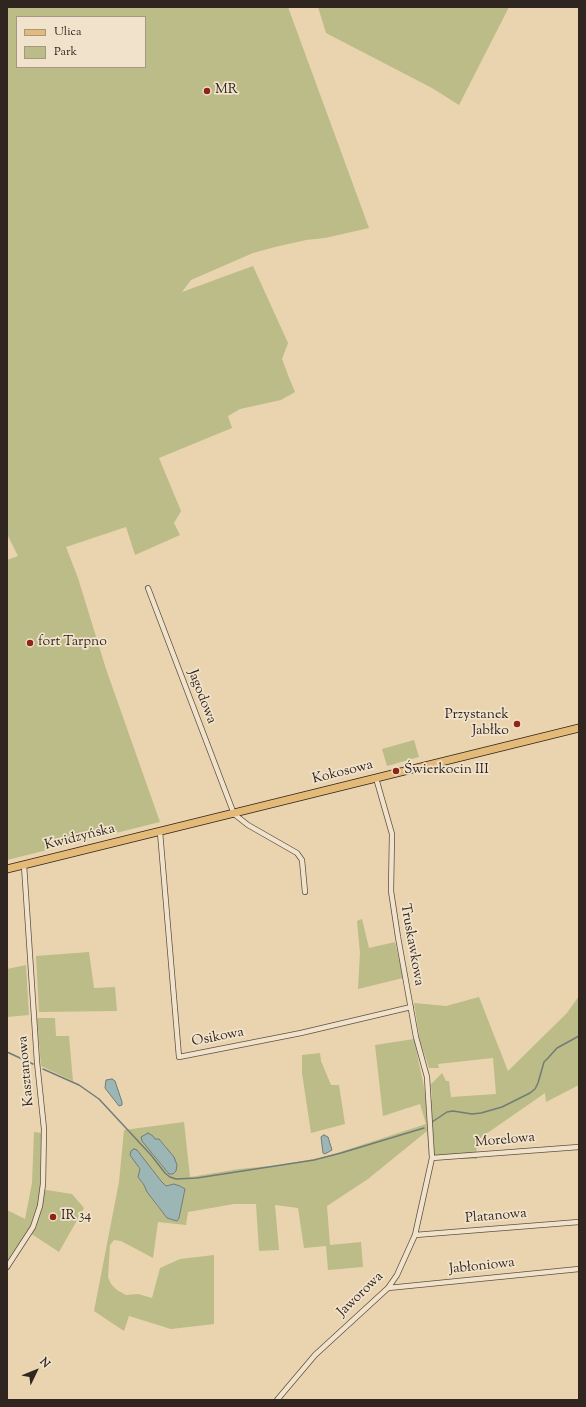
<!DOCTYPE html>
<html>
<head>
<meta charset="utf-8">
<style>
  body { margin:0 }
  #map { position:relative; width:586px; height:1407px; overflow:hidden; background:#e9d4af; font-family:"Sorts Mill Goudy",serif }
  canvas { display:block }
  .frame { position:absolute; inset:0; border:8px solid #31251f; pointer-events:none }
  .legend { position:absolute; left:16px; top:16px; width:130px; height:52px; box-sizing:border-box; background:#f1e3cb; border:1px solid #a49786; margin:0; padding:5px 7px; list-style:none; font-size:12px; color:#31251f }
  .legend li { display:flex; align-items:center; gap:8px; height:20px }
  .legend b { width:20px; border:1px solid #a49786 }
  .north { position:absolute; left:16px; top:1351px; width:40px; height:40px; -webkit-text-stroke:3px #f1e3cb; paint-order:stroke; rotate:47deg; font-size:11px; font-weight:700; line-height:16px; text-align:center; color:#31251f }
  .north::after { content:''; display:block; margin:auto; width:14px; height:18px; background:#31251f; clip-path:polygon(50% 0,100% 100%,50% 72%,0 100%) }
</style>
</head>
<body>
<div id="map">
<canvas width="586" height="1407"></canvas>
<div class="frame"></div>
<ul class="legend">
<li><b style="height:5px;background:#e4ba78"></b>Ulica</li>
<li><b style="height:11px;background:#bbbc87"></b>Park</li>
</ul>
<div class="north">N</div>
</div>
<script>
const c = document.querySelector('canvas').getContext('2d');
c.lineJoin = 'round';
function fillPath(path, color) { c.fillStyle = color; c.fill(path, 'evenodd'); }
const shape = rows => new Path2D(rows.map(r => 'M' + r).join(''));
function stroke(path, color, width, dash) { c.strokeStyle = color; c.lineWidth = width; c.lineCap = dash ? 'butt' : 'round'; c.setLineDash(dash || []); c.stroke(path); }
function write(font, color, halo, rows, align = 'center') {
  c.font = font + ' "Sorts Mill Goudy",serif'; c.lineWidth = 3.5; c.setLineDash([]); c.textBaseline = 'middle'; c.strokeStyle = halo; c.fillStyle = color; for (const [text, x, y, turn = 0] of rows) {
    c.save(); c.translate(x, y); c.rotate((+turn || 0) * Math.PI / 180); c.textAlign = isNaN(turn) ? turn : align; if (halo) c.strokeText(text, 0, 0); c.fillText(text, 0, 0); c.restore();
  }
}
fillPath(shape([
  [7,7,288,7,369,228,325,238,306,240,275,247,253,253,191,280,182,292,253,266,288,343,282,359,288,375,295,392,281,400,240,409,228,416,232,428,159,458,181,511,174,523,180,535,135,555,126,527,66,547,78,578,106,669,160,822,7,860,7,560,18,556,7,534],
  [17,17,145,17,145,67,17,67],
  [318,7,509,7,459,105,432,88,326,33],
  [414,740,419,757,387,766,382,749],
  [362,919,369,948,395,942,403,978,358,989,360,953,357,921],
  [89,952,94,988,115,987,117,1011,39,1012,36,956],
  [26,965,29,1015,7,1017,7,969],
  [579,996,579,1085,546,1102,545,1093,476,1141,477,1159,447,1159,429,1156,427,1131,368,1179,327,1206,330,1245,361,1242,363,1267,328,1270,326,1246,304,1248,298,1208,275,1205,279,1250,259,1251,256,1204,234,1204,188,1212,186,1225,158,1222,153,1258,121,1241,114,1240,110,1245,108,1277,111,1284,117,1290,126,1295,138,1294,152,1298,160,1268,180,1259,214,1255,214,1324,171,1329,129,1316,124,1331,94,1311,119,1182,124,1130,184,1122,190,1177,239,1169,281,1165,319,1158,337,1153,426,1124,420,1104,383,1116,375,1045,414,1039,427,1102,432,1100,431,1084,442,1073,446,1081,449,1081,451,1097,496,1094,493,1058,438,1064,439,1068,429,1068,420,1041,414,1003,446,1006,479,997,508,1071,567,1013],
  [153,1136,155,1139,159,1140,166,1146,169,1174,152,1154],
  [137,1150,161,1181,166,1186,174,1184,180,1186,185,1189,179,1218,177,1221,167,1218,157,1206,147,1192,144,1185,138,1177,140,1170,130,1155],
  [37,1018,55,1018,56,1036,69,1036,73,1081,41,1066],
  [320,1053,321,1061,331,1085,339,1085,345,1124,311,1133,302,1073,302,1055],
  [34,1132,41,1133,40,1189,72,1194,84,1208,59,1252,27,1231,7,1261,7,1210,25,1219,32,1183]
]), '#bbbc87');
const water = shape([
  [112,1079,115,1081,122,1102,122,1105,119,1106,105,1088,106,1080,112,1079],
  [148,1133,153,1136,155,1139,159,1139,174,1157,177,1165,176,1171,173,1174,169,1174,142,1141,141,1137,148,1133],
  [324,1135,328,1137,332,1150,325,1154,323,1153,321,1137,322,1136,324,1135],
  [134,1149,137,1150,161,1181,166,1186,174,1184,180,1186,185,1189,179,1218,177,1221,167,1218,147,1192,144,1185,138,1177,140,1169,130,1155,131,1151,134,1149]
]);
fillPath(water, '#9bb6b5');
stroke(water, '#717c79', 1);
stroke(shape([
  [7,1052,33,1064],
  [43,1069,79,1085,99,1099,151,1155,165,1173,170,1177,176,1179,197,1178,314,1160,341,1153,424,1128],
  [432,1122,447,1112,453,1111,472,1114,481,1113,502,1107,530,1093,535,1089,538,1083,544,1062,548,1058,557,1048,579,1036]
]), '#717c79', 1.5);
const street = shape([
  [148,588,234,814,248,825,297,853,302,860,305,892],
  [160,832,179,1057,301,1033,411,1007],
  [432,1158,579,1147],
  [415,1235,579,1222],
  [7,1267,33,1227,40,1206,43,1184,44,1129,37,1062,24,865],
  [388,1288,579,1269],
  [277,1400,315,1355,388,1288,397,1275,415,1235,432,1158,427,1077,416,1037,398,937,391,891,392,834,376,778]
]);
const primary = shape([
  [7,869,579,728]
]);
stroke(street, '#5f5143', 6);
stroke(primary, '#31251f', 9);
stroke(street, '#f1e3cb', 4.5);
stroke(primary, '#e4ba78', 7);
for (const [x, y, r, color] of [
  [207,91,4,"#8f2418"],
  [30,643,4,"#8f2418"],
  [517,724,4,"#8f2418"],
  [396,771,4,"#8f2418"],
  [53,1217,4,"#8f2418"]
]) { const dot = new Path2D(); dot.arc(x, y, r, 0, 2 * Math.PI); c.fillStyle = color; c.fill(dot); stroke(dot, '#f1e3cb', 1.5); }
write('14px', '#31251f', '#f1e3cb', [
  ["MR",215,91],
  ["fort Tarpno",38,643],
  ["Przystanek",509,716,"right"],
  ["Jabłko",509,732,"right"],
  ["Świerkocin III",404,771],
  ["IR 34",61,1217]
], 'left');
write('14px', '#31251f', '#f1e3cb', [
  ["Jagodowa",201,697,69],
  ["Kokosowa",343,773,-14],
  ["Kwidzyńska",80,838,-14],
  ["Truskawkowa",411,945,80],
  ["Osikowa",218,1038,-11],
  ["Kasztanowa",27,1071,-95],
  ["Morelowa",505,1141,-5],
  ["Platanowa",496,1217,-5],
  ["Jabłoniowa",482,1267,-6],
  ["Jaworowa",361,1295,-44]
]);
</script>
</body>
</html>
